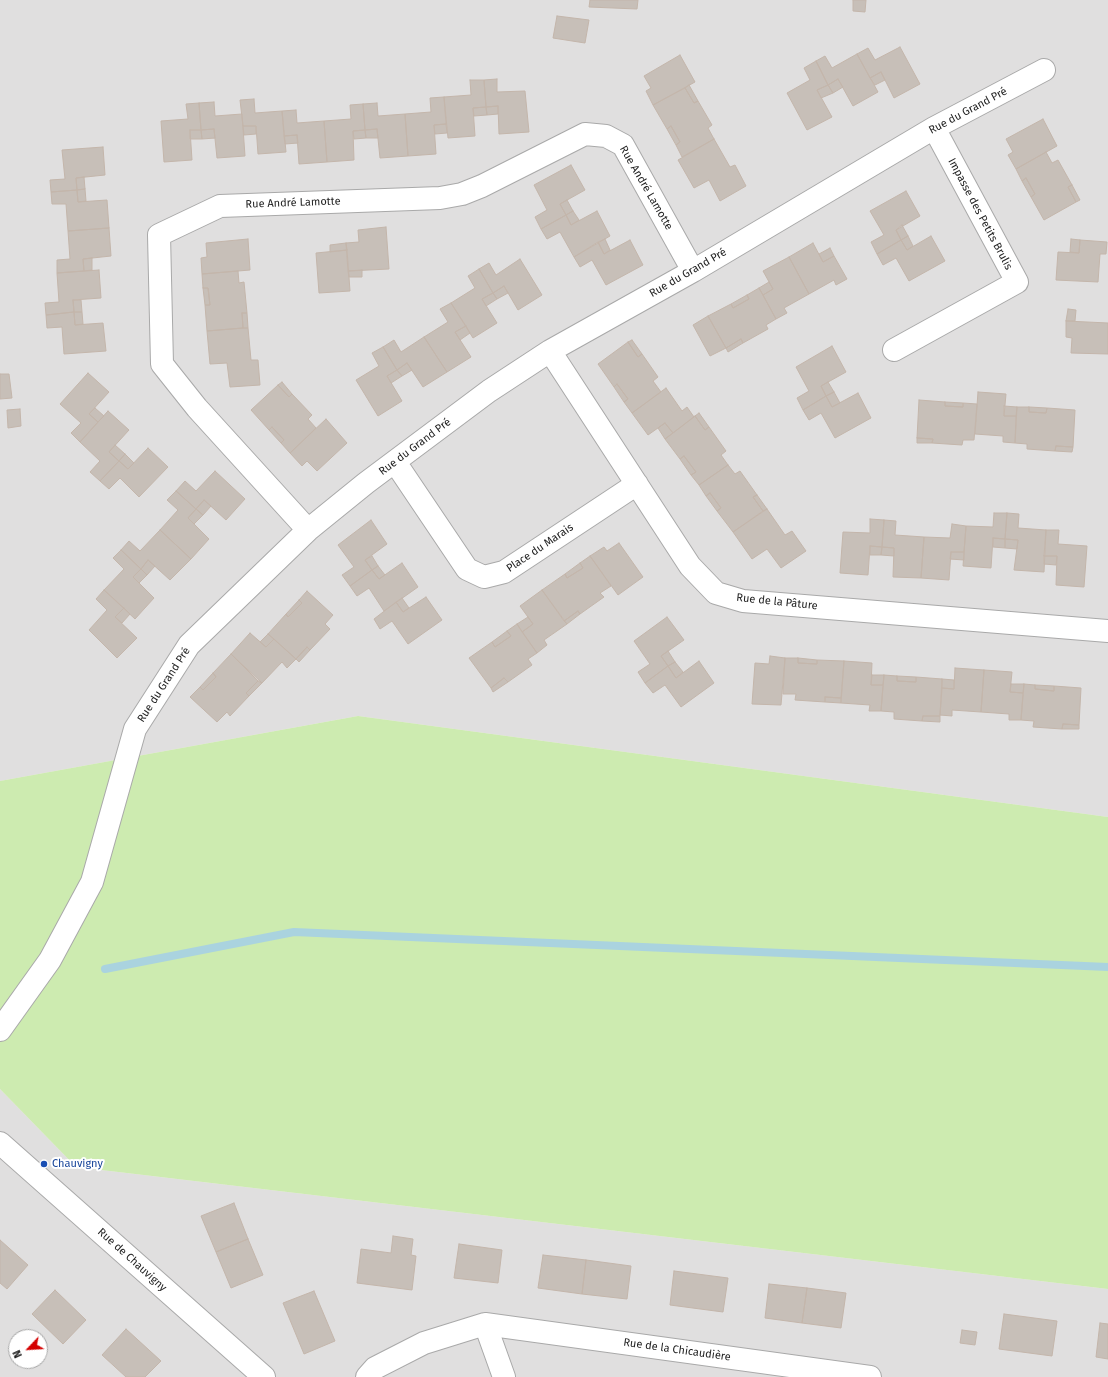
<!DOCTYPE html>
<html>
<head>
<meta charset="utf-8">
<style>
  body { margin:0 }
  #map { position:relative; width:1108px; height:1377px; overflow:hidden; background:#f2efe9; font-family:"Fira Sans",sans-serif }
  canvas { display:block }
  .north { position:absolute; left:8px; top:1329px; width:40px; height:40px; box-sizing:border-box; background:#fff; border:1px solid #a7a7a7; border-radius:50%; rotate:245deg; font-size:11px; font-weight:700; line-height:16px; text-align:center; color:#222 }
  .north::after { content:''; display:block; margin:auto; width:14px; height:18px; background:#d40000; clip-path:polygon(50% 0,100% 100%,50% 72%,0 100%) }
</style>
</head>
<body>
<div id="map">
<canvas width="1108" height="1377"></canvas>
<div class="north">N</div>
</div>
<script>
const c = document.querySelector('canvas').getContext('2d');
c.lineJoin = 'round';
function fillPath(path, color) { c.fillStyle = color; c.fill(path, 'evenodd'); }
const shape = rows => new Path2D(rows.map(r => 'M' + r).join(''));
function stroke(path, color, width, dash) { c.strokeStyle = color; c.lineWidth = width; c.lineCap = dash ? 'butt' : 'round'; c.setLineDash(dash || []); c.stroke(path); }
function write(font, color, halo, rows, align = 'center') {
  c.font = font + ' "Fira Sans",sans-serif'; c.lineWidth = 4; c.setLineDash([]); c.textBaseline = 'middle'; c.strokeStyle = halo; c.fillStyle = color; for (const [text, x, y, turn = 0] of rows) {
    c.save(); c.translate(x, y); c.rotate((+turn || 0) * Math.PI / 180); c.textAlign = isNaN(turn) ? turn : align; if (halo) c.strokeText(text, 0, 0); c.fillText(text, 0, 0); c.restore();
  }
}
fillPath(shape([
  [0,0,1108,0,1108,817,358,716,0,781],
  [0,1089,76,1167,1108,1289,1108,1377,0,1377],
  [16,1337,40,1337,40,1361,16,1361]
]), '#e0dfdf');
fillPath(shape([
  [358,716,1108,817,1108,1289,76,1167,0,1089,0,781]
]), '#cdebb0');
stroke(shape([
  [105,969,294,932,1108,967]
]), '#aad3df', 8);
const building = shape([
  [590,0,638,0,637,9,589,7,590,0],
  [853,0,866,0,865,12,853,11,853,0],
  [557,16,589,20,585,43,553,38,557,16],
  [900,47,920,84,894,98,881,72,870,78,857,54,868,48,875,60,900,47],
  [857,54,878,92,853,106,838,79,828,85,816,61,825,56,832,68,857,54],
  [680,55,695,82,653,105,646,91,651,88,644,76,680,55],
  [816,61,828,85,817,90,832,117,807,130,787,93,810,80,804,68,816,61],
  [881,72,885,80,875,85,870,78,881,72],
  [497,79,497,92,525,91,529,132,499,134,498,106,486,107,484,80,497,79],
  [838,79,843,87,833,93,828,85,838,79],
  [470,80,484,80,486,107,473,108,475,136,448,138,444,97,471,95,470,80],
  [689,85,698,101,694,103,685,88,689,85],
  [828,85,833,93,821,98,817,90,828,85],
  [685,88,694,103,698,101,712,125,708,128,714,139,682,157,676,145,680,142,671,126,667,129,653,105,685,88],
  [444,97,446,124,434,125,436,154,408,156,405,114,431,112,430,98,444,97],
  [254,99,255,113,282,111,286,152,258,154,256,126,243,126,240,100,254,99],
  [214,102,215,116,242,114,245,156,217,158,214,129,201,130,199,103,214,102],
  [199,103,201,130,190,130,192,160,164,162,161,121,188,119,186,104,199,103],
  [377,103,378,116,405,114,408,156,380,158,377,129,365,130,363,104,377,103],
  [363,104,365,130,353,131,354,160,327,162,324,121,351,119,350,105,363,104],
  [498,106,498,114,487,115,486,107,498,106],
  [486,107,487,115,474,116,473,108,486,107],
  [296,110,297,123,324,121,327,162,299,164,297,135,284,136,282,111,296,110],
  [1043,119,1057,146,1016,169,1008,155,1013,152,1006,139,1043,119],
  [446,124,447,133,435,134,434,125,446,124],
  [243,126,256,126,256,134,244,135,243,126],
  [671,126,680,142,676,145,667,129,671,126],
  [214,129,215,138,202,139,201,130,214,129],
  [377,129,378,138,366,138,365,130,377,129],
  [190,130,201,130,202,139,190,139,190,130],
  [365,130,366,138,354,139,353,131,365,130],
  [297,135,298,143,285,144,284,136,297,135],
  [714,139,730,167,735,165,746,186,720,201,709,180,694,188,678,160,714,139],
  [103,147,105,175,76,178,77,190,51,192,50,180,65,179,62,150,103,147],
  [1046,152,1052,163,1058,160,1072,185,1068,187,1076,202,1044,220,1031,197,1035,194,1026,178,1022,181,1016,169,1046,152],
  [571,165,585,190,560,204,566,215,541,229,535,217,547,210,534,185,571,165],
  [84,177,85,189,77,190,76,178,84,177],
  [1026,178,1035,194,1031,197,1022,181,1026,178],
  [1072,185,1080,200,1076,202,1068,187,1072,185],
  [85,189,86,201,78,202,77,190,85,189],
  [77,190,78,202,107,200,109,228,68,231,66,204,52,204,51,192,77,190],
  [906,191,920,216,896,230,901,240,877,254,871,242,884,235,870,211,906,191],
  [567,200,573,211,566,215,560,204,567,200],
  [573,211,579,220,571,225,566,215,573,211],
  [597,211,610,236,574,257,560,232,547,239,541,229,566,215,571,225,597,211],
  [902,225,908,236,901,240,896,230,902,225],
  [386,227,389,269,348,271,346,243,359,242,358,230,386,227],
  [109,228,111,256,83,259,84,271,57,273,57,260,70,259,68,231,109,228],
  [908,236,913,246,907,250,901,240,908,236],
  [931,236,945,261,909,281,896,258,883,265,877,254,901,240,907,250,931,236],
  [248,239,250,270,202,274,201,258,207,257,206,243,248,239],
  [605,239,610,250,604,254,598,242,605,239],
  [1071,239,1080,240,1079,253,1070,252,1071,239],
  [630,240,643,265,606,285,592,260,580,267,574,257,598,242,604,254,630,240],
  [1080,240,1107,242,1106,254,1100,254,1098,282,1056,280,1058,252,1079,253,1080,240],
  [346,243,347,250,330,252,330,245,346,243],
  [813,243,823,262,834,256,847,279,836,285,834,280,809,294,789,257,813,243],
  [830,248,834,256,823,262,819,254,830,248],
  [347,250,350,291,319,293,316,253,347,250],
  [789,257,809,294,784,308,787,313,776,319,763,295,773,289,763,271,789,257],
  [92,258,92,270,84,271,83,259,92,258],
  [520,259,542,295,518,310,504,286,493,293,479,269,489,263,496,275,520,259],
  [479,269,493,293,482,299,497,323,473,338,451,303,475,288,468,276,479,269],
  [99,270,101,298,73,300,74,312,46,315,45,303,59,302,57,273,99,270],
  [362,270,362,277,349,277,348,271,362,270],
  [238,271,239,283,244,282,247,313,242,313,243,328,207,331,205,305,210,305,208,288,203,288,202,274,238,271],
  [769,282,773,289,763,295,759,288,769,282],
  [504,286,508,293,497,299,493,293,504,286],
  [203,288,208,288,210,305,205,305,203,288],
  [759,288,776,319,766,325,768,329,743,343,741,339,726,348,708,316,731,304,733,308,749,299,747,295,759,288],
  [493,293,497,299,486,306,482,299,493,293],
  [747,295,749,299,733,308,731,304,747,295],
  [73,300,81,300,82,312,74,312,73,300],
  [451,303,466,326,455,332,471,357,447,372,424,337,448,322,440,309,451,303],
  [1068,309,1076,310,1075,321,1066,321,1068,309],
  [74,312,75,325,103,323,106,351,64,354,62,327,47,328,46,315,74,312],
  [74,312,82,312,83,324,75,325,74,312],
  [242,313,247,313,248,328,243,328,242,313],
  [708,316,726,348,710,356,693,325,708,316],
  [1066,321,1108,323,1108,354,1071,353,1072,338,1066,337,1066,321],
  [466,326,470,333,460,340,455,332,466,326],
  [243,328,248,328,251,360,258,360,260,385,230,387,227,363,210,364,207,331,243,328],
  [424,337,447,372,423,387,407,363,397,370,383,347,394,340,401,352,424,337],
  [741,339,743,343,728,352,726,348,741,339],
  [632,340,642,354,638,357,628,342,632,340],
  [628,342,638,357,642,354,658,377,653,381,661,392,632,413,624,402,628,399,617,384,614,387,598,364,628,342],
  [832,346,846,372,821,386,826,396,803,410,797,398,809,391,796,367,832,346],
  [383,347,397,370,387,376,402,401,378,416,356,380,379,366,372,353,383,347],
  [407,363,412,370,402,376,397,370,407,363],
  [397,370,402,376,391,383,387,376,397,370],
  [88,373,109,392,89,414,98,422,80,442,71,433,81,423,60,404,88,373],
  [0,374,9,374,12,398,0,399,0,374],
  [282,382,292,394,289,397,278,385,282,382],
  [828,382,834,392,826,396,821,386,828,382],
  [617,384,628,399,624,402,614,387,617,384],
  [278,385,289,397,292,394,312,415,308,419,316,428,290,453,281,443,284,440,272,427,269,430,251,410,278,385],
  [666,388,682,411,687,407,694,417,673,433,665,423,648,435,632,413,666,388],
  [834,392,840,403,832,407,826,396,834,392],
  [978,392,1006,394,1004,416,1016,416,1015,443,1003,442,1003,436,975,434,978,392],
  [858,393,871,418,835,438,821,413,809,420,803,410,826,396,832,407,858,393],
  [919,400,945,402,945,406,963,407,963,403,977,404,974,440,963,440,962,445,932,443,933,439,917,438,919,400],
  [945,402,963,403,963,407,945,406,945,402],
  [1004,406,1017,407,1016,416,1004,416,1004,406],
  [1017,407,1029,407,1029,412,1046,413,1047,408,1075,410,1073,447,1056,446,1055,451,1027,449,1027,444,1015,443,1017,407],
  [1029,407,1047,408,1046,413,1029,412,1029,407],
  [95,408,104,416,98,422,89,414,95,408],
  [20,409,21,426,8,428,7,410,20,409],
  [108,411,129,430,109,452,119,461,100,481,90,472,100,461,80,442,108,411],
  [699,413,709,427,705,430,695,416,699,413],
  [695,416,705,430,709,427,726,451,721,455,728,465,699,485,691,475,696,472,684,456,680,459,665,439,695,416],
  [326,419,347,443,317,471,307,461,302,466,290,453,326,419],
  [665,423,673,433,665,439,658,428,665,423],
  [272,427,284,440,281,443,269,430,272,427],
  [917,438,933,439,932,443,917,443,917,438],
  [115,445,125,454,119,461,109,452,115,445],
  [1056,446,1073,447,1072,452,1055,451,1056,446],
  [148,448,168,467,139,497,120,478,109,489,100,481,119,461,128,469,148,448],
  [125,454,134,463,128,469,119,461,125,454],
  [684,456,696,472,691,475,680,459,684,456],
  [728,465,735,474,740,471,757,495,753,497,763,511,733,532,717,511,721,508,710,493,706,496,699,485,728,465],
  [215,471,245,499,226,520,204,500,196,509,176,491,185,481,196,491,215,471],
  [176,491,196,509,188,518,209,539,191,559,160,530,178,510,167,500,176,491],
  [710,493,721,508,717,511,706,496,710,493],
  [757,495,767,509,763,511,753,497,757,495],
  [204,500,211,506,203,515,196,509,204,500],
  [196,509,203,515,194,524,188,518,196,509],
  [767,509,785,535,792,531,806,551,781,568,767,549,752,559,733,532,767,509],
  [994,513,1007,513,1005,539,993,538,991,568,963,566,966,526,993,527,994,513],
  [1007,513,1019,514,1018,528,1046,530,1044,572,1014,570,1018,540,1005,539,1007,513],
  [870,519,884,520,882,547,870,546,868,575,840,573,843,532,870,533,870,519],
  [371,520,387,544,365,560,372,570,350,586,342,575,354,567,338,545,371,520],
  [884,520,896,521,895,535,924,537,921,578,893,577,894,548,882,547,884,520],
  [952,524,966,526,964,552,951,552,949,580,921,578,924,537,950,538,952,524],
  [160,530,191,559,170,580,148,560,141,569,121,550,129,541,140,551,160,530],
  [1046,530,1059,530,1058,544,1087,546,1084,587,1056,585,1057,556,1044,556,1046,530],
  [993,538,1005,539,1005,548,993,547,993,538],
  [1005,539,1018,540,1017,549,1005,548,1005,539],
  [619,543,643,577,618,595,590,556,604,547,607,551,619,543],
  [870,546,882,547,881,555,870,555,870,546],
  [882,547,894,548,894,556,881,555,882,547],
  [121,550,141,569,133,577,154,598,135,619,104,590,124,569,113,558,121,550],
  [951,552,964,552,964,560,950,559,951,552],
  [372,556,378,566,372,570,365,560,372,556],
  [590,556,611,586,600,593,604,597,580,614,578,611,564,621,542,590,565,574,567,578,583,568,580,563,590,556],
  [1044,556,1057,556,1056,565,1044,564,1044,556],
  [148,560,155,566,147,575,141,569,148,560],
  [402,563,418,587,384,611,369,588,357,596,350,586,372,570,379,579,402,563],
  [580,563,583,568,567,578,565,574,580,563],
  [378,566,385,575,379,579,372,570,378,566],
  [141,569,147,575,139,583,133,577,141,569],
  [104,590,124,608,115,617,137,638,117,658,89,630,107,610,96,599,104,590],
  [542,590,567,624,544,640,547,645,537,653,522,632,533,624,520,606,542,590],
  [307,591,333,615,325,624,330,629,310,650,307,647,296,659,268,634,286,614,288,617,302,603,299,600,307,591],
  [426,597,442,620,408,644,392,621,380,629,374,619,396,602,403,612,426,597],
  [402,598,409,608,403,612,396,602,402,598],
  [299,600,302,603,288,617,286,614,299,600],
  [124,608,130,614,122,623,115,617,124,608],
  [578,611,580,614,567,624,564,621,578,611],
  [528,617,533,624,522,632,517,624,528,617],
  [667,617,684,640,661,656,668,666,645,683,638,672,650,664,634,641,667,617],
  [517,624,537,653,528,659,532,665,508,682,504,678,491,688,469,658,492,642,495,647,511,636,507,631,517,624],
  [507,631,511,636,495,647,492,642,507,631],
  [250,633,266,647,274,639,296,659,287,668,282,662,262,683,231,654,250,633],
  [268,634,274,639,266,647,260,642,268,634],
  [307,647,310,650,299,662,296,659,307,647],
  [668,651,675,662,668,666,661,656,668,651],
  [231,654,258,681,246,693,249,696,230,716,227,712,217,722,190,697,200,687,203,690,216,677,213,673,231,654],
  [770,656,785,658,781,705,752,704,755,663,769,664,770,656],
  [785,658,798,658,798,663,817,664,817,660,844,661,841,698,825,697,825,702,795,700,796,694,783,694,785,658],
  [798,658,817,660,817,664,798,663,798,658],
  [699,661,714,683,681,707,665,685,653,693,645,683,668,666,676,678,699,661],
  [844,661,872,663,871,685,883,685,881,711,869,711,870,705,841,703,844,661],
  [675,662,683,672,676,678,668,666,675,662],
  [955,668,984,670,981,712,952,710,952,716,940,715,942,688,954,689,955,668],
  [984,670,1012,672,1010,692,1023,693,1021,720,1009,720,1009,714,981,712,984,670],
  [213,673,216,677,203,690,200,687,213,673],
  [872,675,884,675,883,685,871,685,872,675],
  [884,675,897,676,897,681,916,682,916,677,942,679,940,716,923,716,922,721,894,719,894,712,881,711,884,675],
  [897,676,916,677,916,682,897,681,897,676],
  [504,678,508,682,493,692,491,688,504,678],
  [942,679,954,680,954,689,942,688,942,679],
  [258,681,262,683,249,696,246,693,258,681],
  [1011,684,1024,684,1023,693,1010,692,1011,684],
  [1024,684,1035,685,1035,689,1054,691,1054,686,1081,688,1079,725,1063,724,1062,729,1033,727,1034,721,1021,720,1024,684],
  [1035,685,1054,686,1054,691,1035,689,1035,685],
  [825,697,841,698,841,703,825,702,825,697],
  [923,716,940,716,940,722,922,721,923,716],
  [1063,724,1079,725,1079,729,1062,729,1063,724],
  [234,1203,248,1239,216,1252,201,1216,234,1203],
  [393,1236,413,1239,411,1255,416,1256,412,1290,357,1283,361,1249,391,1253,393,1236],
  [248,1239,263,1275,231,1288,216,1252,248,1239],
  [0,1240,28,1265,7,1289,0,1283,0,1240],
  [459,1244,502,1250,498,1283,454,1278,459,1244],
  [543,1255,586,1260,582,1294,538,1288,543,1255],
  [586,1260,631,1266,627,1299,582,1294,586,1260],
  [674,1271,728,1278,723,1312,670,1305,674,1271],
  [769,1284,807,1288,802,1323,765,1318,769,1284],
  [807,1288,846,1293,841,1328,802,1323,807,1288],
  [55,1290,86,1320,63,1344,32,1314,55,1290],
  [314,1291,335,1341,304,1354,283,1303,314,1291],
  [1004,1314,1057,1321,1052,1356,999,1349,1004,1314],
  [1100,1323,1108,1324,1108,1359,1096,1357,1100,1323],
  [126,1329,161,1361,145,1377,126,1377,102,1355,126,1329],
  [962,1330,977,1332,975,1345,960,1343,962,1330]
]);
fillPath(building, '#c7bfb8');
stroke(building, '#c4b6ab', 1);
const minor = shape([
  [894,350,1017,282,934,128],
  [550,351,690,566,716,593,743,601,1108,631],
  [395,462,467,569,484,577,504,572,637,484],
  [308,530,197,408,162,364,159,235,220,206,440,198,462,194,482,186,585,134,606,136,623,145,693,271],
  [0,1030,50,960,92,882,135,729,189,645,308,530,366,483,489,391,550,351,693,271,934,128,1044,70],
  [0,1143,264,1377],
  [485,1324,504,1377],
  [367,1377,375,1368,424,1343,485,1324,870,1377]
]);
stroke(minor, '#a9a9a9', 24);
stroke(minor, '#fff', 22);
for (const [x, y, r, color] of [
  [44,1164,4,"#1a4fb4"]
]) { const dot = new Path2D(); dot.arc(x, y, r, 0, 2 * Math.PI); c.fillStyle = color; c.fill(dot); stroke(dot, '#fff', 1.5); }
write('11px', '#222', '#fff', [
  ["Rue du Grand Pré",968,111,-28],
  ["Rue André Lamotte",646,188,60],
  ["Rue André Lamotte",293,203,-2],
  ["Impasse des Petits Brulis",980,214,62],
  ["Rue du Grand Pré",688,273,-30],
  ["Rue du Grand Pré",415,447,-37],
  ["Place du Marais",540,548,-34],
  ["Rue de la Pâture",777,602,6],
  ["Rue du Grand Pré",164,685,-57],
  ["Rue de Chauvigny",132,1260,42],
  ["Rue de la Chicaudière",677,1350,8]
]);
write('11px', '#164399', '#fff', [
  ["Chauvigny",52,1164]
], 'left');
</script>
</body>
</html>
